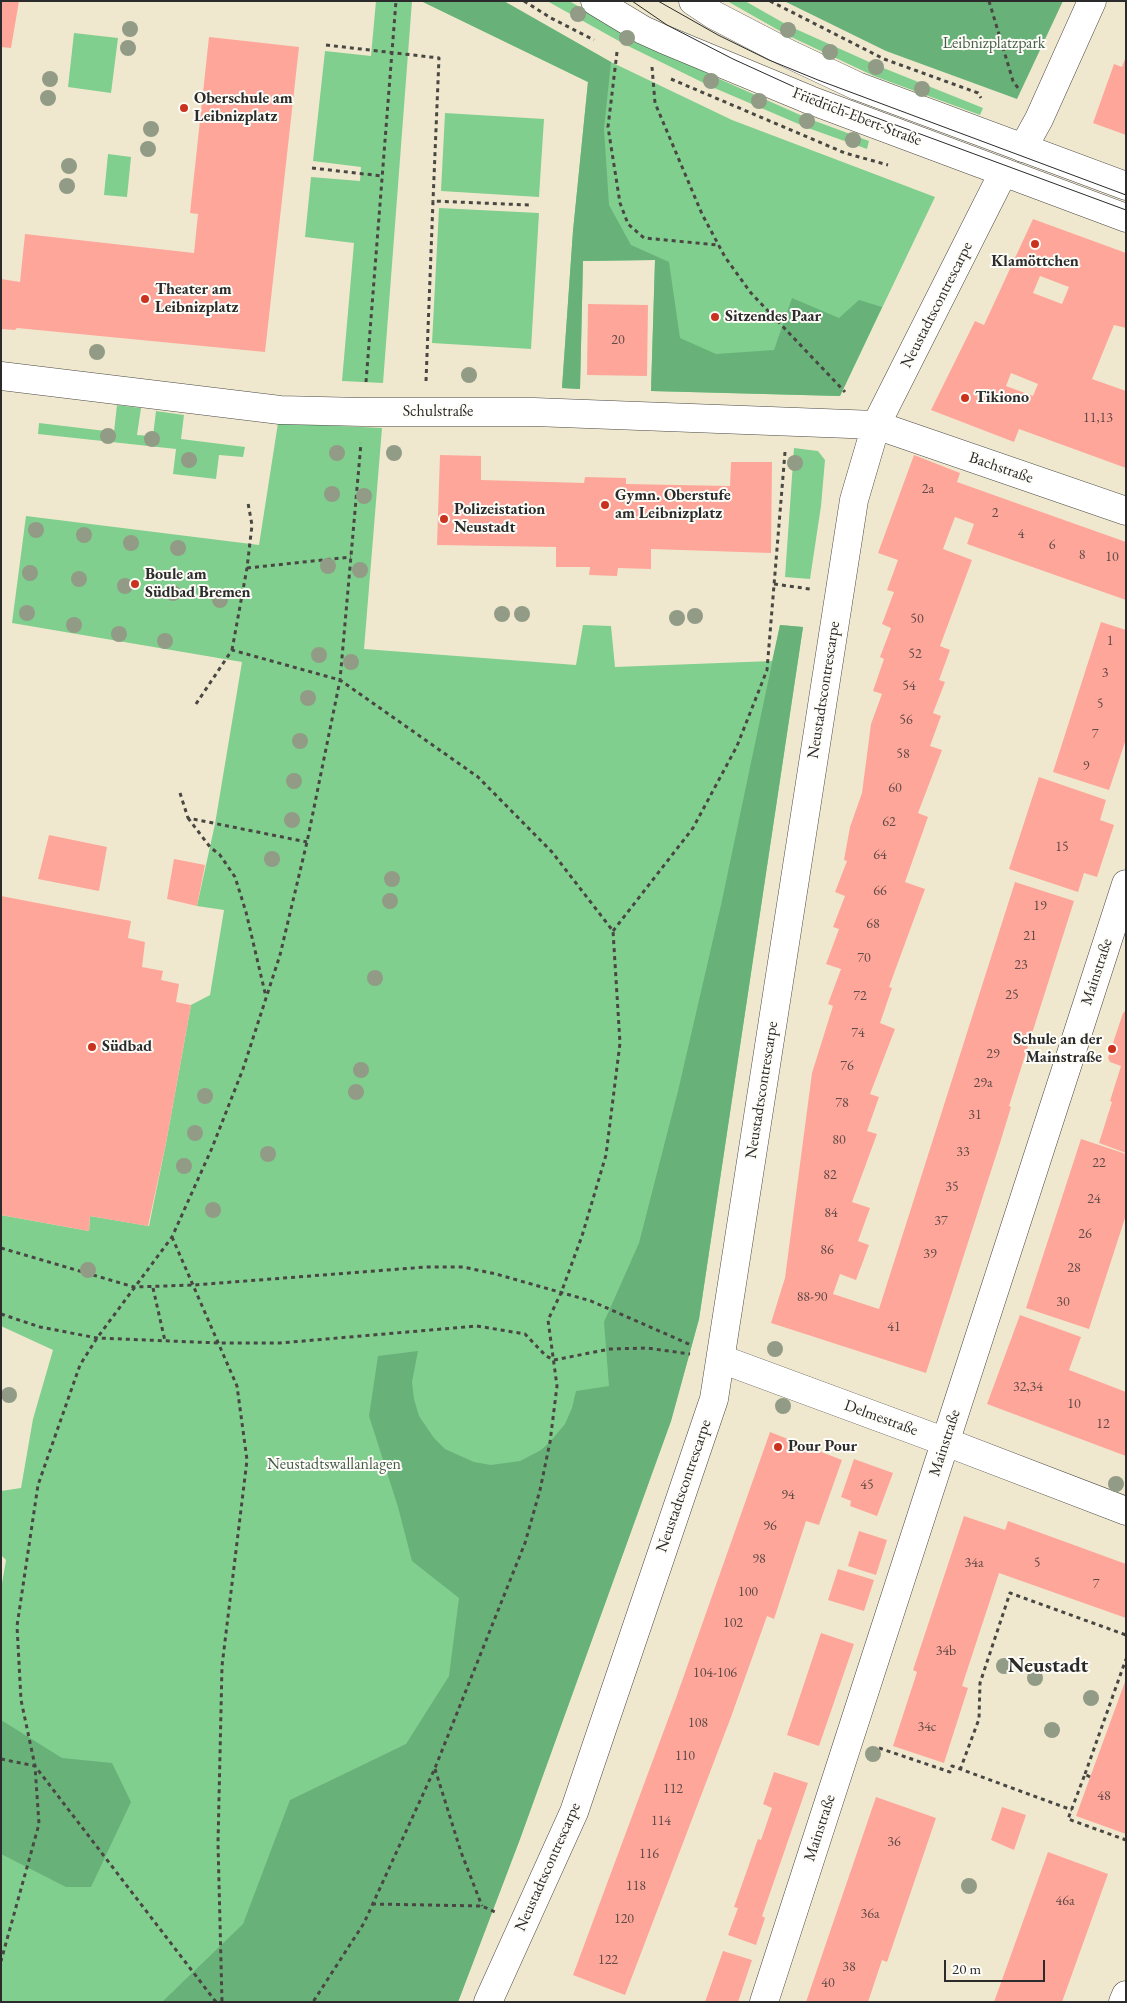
<!DOCTYPE html>
<html>
<head>
<meta charset="utf-8">
<style>
  body { margin:0 }
  #map { position:relative; width:1127px; height:2003px; overflow:hidden; background:#f0e8ce; font-family:"EB Garamond",serif }
  canvas { display:block }
  .frame { position:absolute; inset:0; border:2px solid #2b2b2b; pointer-events:none }
  .scale { position:absolute; left:944px; top:1960px; width:101px; height:22px; box-sizing:border-box; border:2px solid #2b2b2b; border-top:0; padding-left:6px; font-size:15px; line-height:18px; white-space:nowrap; color:#2b2b2b; -webkit-text-stroke:4px #fdfcf7; paint-order:stroke }
</style>
</head>
<body>
<div id="map">
<canvas width="1127" height="2003"></canvas>
<div class="frame"></div>
<div class="scale">20 m</div>
</div>
<script>
const c = document.querySelector('canvas').getContext('2d');
c.lineJoin = 'round';
function fillPath(path, color) { c.fillStyle = color; c.fill(path, 'evenodd'); }
const shape = rows => new Path2D(rows.map(r => 'M' + r).join(''));
function stroke(path, color, width, dash) { c.strokeStyle = color; c.lineWidth = width; c.lineCap = dash ? 'butt' : 'round'; c.setLineDash(dash || []); c.stroke(path); }
function write(font, color, halo, rows, align = 'center') {
  c.font = font + ' "EB Garamond",serif'; c.lineWidth = 4; c.setLineDash([]); c.textBaseline = 'middle'; c.strokeStyle = halo; c.fillStyle = color; for (const [text, x, y, turn = 0] of rows) {
    c.save(); c.translate(x, y); c.rotate((+turn || 0) * Math.PI / 180); c.textAlign = isNaN(turn) ? turn : align; if (halo) c.strokeText(text, 0, 0); c.fillText(text, 0, 0); c.restore();
  }
}
fillPath(shape([
  [376,1,412,1,383,383,342,381,354,243,305,237,311,177,360,181,361,167,313,161,325,51,371,56],
  [421,1,502,1,611,62,732,120,935,197,840,396,651,391,655,260,583,261,580,389,562,388,573,231,588,82],
  [547,1,569,1,628,34,715,77,807,118,869,141,867,149,808,128,712,87,626,45],
  [727,1,745,1,789,26,876,65,983,108,980,115,874,76,787,35],
  [74,33,118,38,111,93,68,87],
  [445,113,544,119,539,197,441,191],
  [108,154,131,157,127,197,104,195],
  [439,208,539,213,531,349,432,343],
  [117,405,141,408,137,435,153,436,156,411,184,415,181,439,245,447,243,457,219,455,216,479,173,474,176,449,38,434,39,423,114,432],
  [278,423,382,428,364,649,576,665,583,625,611,626,615,667,772,661,780,625,803,627,699,1319,671,1421,520,1839,458,2002,1,2002,1,1589,6,1560,1,1555,1,1491,21,1488,33,1419,53,1350,1,1326,1,1215,89,1231,90,1216,149,1226,166,1143,191,1005,210,995,224,910,197,906,215,824,242,662,12,623,26,516,259,545],
  [794,448,818,451,825,460,821,506,810,579,785,577]
]), '#80cf8e');
fillPath(shape([
  [421,1,504,1,611,62,604,129,609,205,631,245,669,262,680,338,716,354,774,350,792,298,839,318,859,300,882,307,840,396,651,391,655,260,583,261,580,389,562,388,573,231,588,82],
  [784,1,1063,1,1017,99,886,51],
  [780,625,803,627,699,1319,671,1421,520,1839,458,2002,162,2002,243,1924,290,1800,406,1744,449,1676,459,1598,412,1561,398,1507,369,1416,378,1356,418,1351,412,1382,414,1399,419,1416,434,1438,445,1449,474,1462,491,1465,520,1461,541,1450,550,1442,565,1424,572,1408,576,1391,609,1386,604,1322,639,1243,678,1091,721,905],
  [1,1720,62,1758,112,1763,131,1802,91,1887,66,1887,1,1854]
]), '#68b279');
fillPath(shape([
  [1,1,19,1,11,48,1,47],
  [209,37,299,47,265,352,17,328,15,330,1,329,1,279,20,282,25,234,194,253,198,214,190,213],
  [1126,56,1126,135,1093,123,1114,64,1122,67],
  [1033,219,1126,253,1126,328,1114,325,1092,379,1126,391,1126,468,1019,429,1014,442,931,410,975,321,984,325],
  [1040,276,1069,287,1062,304,1033,293],
  [1011,373,1038,384,1033,396,1006,386],
  [588,304,648,305,647,376,587,375],
  [440,455,481,456,481,480,584,483,585,477,626,478,626,484,730,486,731,462,772,462,771,553,651,549,651,569,618,568,617,576,589,575,590,567,556,567,556,547,437,545],
  [914,455,960,473,957,482,1126,542,1126,600,967,544,974,524,955,517,943,549,972,560,940,646,950,650,939,680,945,682,933,713,941,716,930,746,942,750,918,813,928,817,905,882,925,889,889,987,892,988,880,1023,895,1029,870,1094,879,1097,867,1131,877,1134,852,1202,870,1208,858,1241,869,1245,856,1280,840,1274,833,1294,879,1309,1015,882,1074,901,1009,1106,1011,1107,1000,1143,926,1373,771,1323,785,1278,812,1073,833,1006,828,1004,841,969,826,964,839,929,833,927,845,896,835,892,847,861,844,860,850,827,862,793,871,724,882,694,873,691,884,659,880,657,891,628,882,624,894,592,887,590,898,560,878,553],
  [1101,622,1126,630,1126,739,1109,790,1053,772],
  [1039,777,1106,800,1100,820,1114,825,1097,877,1084,873,1078,892,1009,869],
  [49,835,107,847,99,891,38,879],
  [174,859,205,865,197,906,167,899],
  [1,896,131,921,128,938,145,942,142,967,163,971,161,980,179,984,176,1002,191,1005,166,1143,148,1226,90,1216,89,1231,1,1215],
  [1126,1010,1126,1153,1099,1143,1112,1102,1110,1101,1121,1066,1110,1062,1108,1058,1123,1013],
  [1081,1139,1126,1154,1126,1215,1089,1329,1026,1308],
  [1020,1315,1081,1337,1069,1370,1126,1392,1126,1456,987,1404],
  [770,1432,842,1460,819,1525,806,1521,774,1619,767,1616,731,1717,625,1995,573,1975,676,1698],
  [854,1459,893,1473,877,1516,850,1506,851,1501,841,1497],
  [964,1516,1005,1530,1008,1521,1126,1564,1126,1618,999,1573,962,1686,968,1688,944,1763,893,1746,917,1672,913,1670],
  [859,1531,887,1540,876,1575,848,1566],
  [838,1569,874,1580,864,1611,828,1600],
  [821,1633,854,1644,819,1746,787,1735],
  [1126,1679,1126,1834,1076,1816],
  [774,1772,808,1783,762,1916,765,1918,756,1945,728,1935,738,1908,734,1907,758,1839,761,1840,772,1808,763,1804],
  [876,1797,936,1818,887,1962,882,1960,868,2002,806,2002],
  [1002,1807,1026,1815,1014,1850,991,1840],
  [1048,1852,1108,1874,1062,2002,994,2002],
  [723,1951,752,1960,738,2002,705,2002]
]), '#fea69a');
const street = shape([
  [1023,148,1039,119,1092,1],
  [1,376,280,410,363,412,534,412,876,425,1126,511],
  [721,1359,946,1442,1126,1511],
  [488,2002,574,1812,714,1399,854,500,876,425,1003,173],
  [764,2002,1126,884],
  [1123,2002,1126,1995]
]);
const secondary = shape([
  [595,1,643,30,663,39,810,100,1126,218],
  [693,1,714,15,789,54,857,86,1126,186]
]);
stroke(street, '#494743', 29);
stroke(secondary, '#494743', 29);
stroke(shape([
  [524,1,551,18,594,40],
  [770,1,884,59,978,93,981,98],
  [989,1,1013,81,1018,88],
  [326,45,439,58,433,201],
  [617,52,608,127,620,203,628,224,644,238,718,245],
  [652,67,655,103,702,214,725,257,751,293,845,392],
  [671,79,845,153,888,165],
  [312,168,382,176],
  [426,381,433,201,529,205],
  [366,382,396,1],
  [247,568,351,557],
  [774,584,810,589],
  [232,650,247,568,252,525,248,503],
  [196,704,232,650,340,680,478,777,552,852,613,931,620,1043,606,1155,582,1236,561,1293,548,1320,557,1386,550,1442,540,1490,525,1543,435,1768,364,1923,313,2002],
  [180,793,188,818,307,842],
  [188,818,210,847,220,855,235,877,246,912,266,997],
  [613,931,693,828,737,746,767,670,785,452],
  [172,1237,237,1386,247,1460,222,1666,218,1843,222,2002],
  [1,1248,134,1287,194,1285,426,1267,463,1267,496,1274,591,1301,691,1345],
  [153,1288,165,1341],
  [1,1314,40,1327,97,1338,219,1343,280,1343,477,1326,525,1334,546,1356,554,1360,610,1349,647,1348,690,1354],
  [879,1748,950,1772,952,1766,1072,1810],
  [1,1759,35,1766,39,1824,1,1961],
  [435,1769,461,1852,482,1906],
  [960,1770,979,1719,980,1683,1010,1593,1126,1635],
  [1085,1774,1126,1659],
  [1090,1777,1085,1774,1068,1819,1126,1840],
  [372,1904,482,1906,495,1912],
  [216,2002,35,1766,21,1700,17,1626,38,1485,80,1365,97,1338,172,1237,212,1148,243,1069,280,955,307,842,340,680,361,443]
]), '#494743', 3, [4, 4]);
stroke(street, '#fff', 28);
stroke(secondary, '#fff', 28);
stroke(shape([
  [632,1,667,25,733,59,801,90,1126,210],
  [658,1,718,35,769,60,818,80,1126,195]
]), '#2b2b2b', 1);
c.fillStyle = '#919b85';
for (const [x, y] of [
  [578,14],
  [130,29],
  [788,30],
  [627,38],
  [128,48],
  [830,52],
  [876,67],
  [50,79],
  [711,81],
  [922,89],
  [48,98],
  [759,101],
  [807,121],
  [151,129],
  [853,140],
  [148,149],
  [69,166],
  [67,186],
  [97,352],
  [469,375],
  [108,436],
  [152,439],
  [337,453],
  [394,453],
  [189,460],
  [795,463],
  [332,494],
  [364,496],
  [36,530],
  [84,535],
  [131,543],
  [178,548],
  [328,566],
  [360,570],
  [30,573],
  [79,579],
  [125,586],
  [173,593],
  [220,600],
  [27,613],
  [502,614],
  [522,614],
  [695,616],
  [677,618],
  [74,625],
  [119,634],
  [165,641],
  [319,655],
  [351,662],
  [308,698],
  [300,741],
  [294,781],
  [292,820],
  [272,859],
  [392,879],
  [390,901],
  [375,978],
  [361,1070],
  [356,1092],
  [205,1096],
  [195,1133],
  [268,1154],
  [184,1166],
  [213,1210],
  [88,1270],
  [775,1349],
  [9,1395],
  [783,1406],
  [1116,1484],
  [1004,1666],
  [1035,1678],
  [1091,1698],
  [1052,1730],
  [873,1754],
  [969,1886]
]) { c.beginPath(); c.arc(x, y, 8, 0, 2 * Math.PI); c.fill(); }
for (const [x, y, r, color] of [
  [184,108,5,"#c8321e"],
  [1035,244,5,"#c8321e"],
  [145,299,5,"#c8321e"],
  [715,317,5,"#c8321e"],
  [965,398,5,"#c8321e"],
  [605,505,5,"#c8321e"],
  [444,519,5,"#c8321e"],
  [135,584,5,"#c8321e"],
  [92,1047,5,"#c8321e"],
  [1112,1049,5,"#c8321e"],
  [778,1447,5,"#c8321e"]
]) { const dot = new Path2D(); dot.arc(x, y, r, 0, 2 * Math.PI); c.fillStyle = color; c.fill(dot); stroke(dot, '#fdfcf7', 2); }
write('14px', '#604a47', null, [
  ["20",618,340],
  ["11,13",1098,418],
  ["2a",928,489],
  ["2",995,513],
  ["4",1021,534],
  ["6",1052,545],
  ["8",1082,555],
  ["10",1112,557],
  ["50",917,619],
  ["1",1110,641],
  ["52",915,654],
  ["3",1105,673],
  ["54",909,686],
  ["5",1100,704],
  ["56",906,720],
  ["7",1095,734],
  ["58",903,754],
  ["9",1086,766],
  ["60",895,788],
  ["62",889,822],
  ["15",1062,847],
  ["64",880,855],
  ["66",880,891],
  ["19",1040,906],
  ["68",873,924],
  ["21",1030,936],
  ["70",864,958],
  ["23",1021,965],
  ["25",1012,995],
  ["72",860,996],
  ["74",858,1033],
  ["29",993,1054],
  ["76",847,1066],
  ["29a",983,1083],
  ["78",842,1103],
  ["31",975,1115],
  ["80",839,1140],
  ["33",963,1152],
  ["22",1099,1163],
  ["82",830,1175],
  ["35",952,1187],
  ["24",1094,1199],
  ["84",831,1213],
  ["37",941,1221],
  ["26",1085,1234],
  ["86",827,1250],
  ["39",930,1254],
  ["28",1074,1268],
  ["88-90",812,1297],
  ["30",1063,1302],
  ["41",894,1327],
  ["32,34",1028,1387],
  ["10",1074,1404],
  ["12",1103,1424],
  ["45",867,1485],
  ["94",788,1495],
  ["96",770,1526],
  ["98",759,1559],
  ["34a",974,1563],
  ["5",1037,1563],
  ["7",1096,1584],
  ["100",748,1592],
  ["102",733,1623],
  ["34b",946,1651],
  ["104-106",715,1673],
  ["108",698,1723],
  ["34c",927,1727],
  ["110",685,1756],
  ["112",673,1789],
  ["48",1104,1796],
  ["114",661,1821],
  ["36",894,1842],
  ["116",649,1854],
  ["118",636,1886],
  ["46a",1065,1901],
  ["36a",870,1914],
  ["120",624,1919],
  ["122",608,1960],
  ["38",849,1967],
  ["40",828,1983]
]);
write('16px', '#445c49', '#fdfcf7', [
  ["Leibnizplatzpark",994,44],
  ["Neustadtswallanlagen",334,1465]
]);
write('bold 16px', '#2b2b2b', '#fdfcf7', [
  ["Oberschule am",194,99],
  ["Leibnizplatz",194,117],
  ["Klamöttchen",1035,262,"center"],
  ["Theater am",155,290],
  ["Leibnizplatz",155,308],
  ["Sitzendes Paar",725,317],
  ["Tikiono",975,398],
  ["Gymn. Oberstufe",615,496],
  ["am Leibnizplatz",615,514],
  ["Polizeistation",454,510],
  ["Neustadt",454,528],
  ["Boule am",145,575],
  ["Südbad Bremen",145,593],
  ["Schule an der",1102,1040,"right"],
  ["Mainstraße",1102,1058,"right"],
  ["Südbad",102,1047],
  ["Pour Pour",788,1447]
], 'left');
write('16px', '#2b2b2b', '#fdfcf7', [
  ["Friedrich-Ebert-Straße",857,117,21],
  ["Neustadtscontrescarpe",937,305,-63],
  ["Schulstraße",438,412],
  ["Bachstraße",1001,468,19],
  ["Neustadtscontrescarpe",824,690,-81],
  ["Mainstraße",1097,972,-72],
  ["Neustadtscontrescarpe",762,1090,-81],
  ["Delmestraße",881,1418,20],
  ["Mainstraße",945,1443,-72],
  ["Neustadtscontrescarpe",684,1486,-71],
  ["Mainstraße",820,1828,-72],
  ["Neustadtscontrescarpe",548,1867,-66]
]);
write('bold 21px', '#2b2b2b', '#fdfcf7', [
  ["Neustadt",1048,1666]
]);
</script>
</body>
</html>
